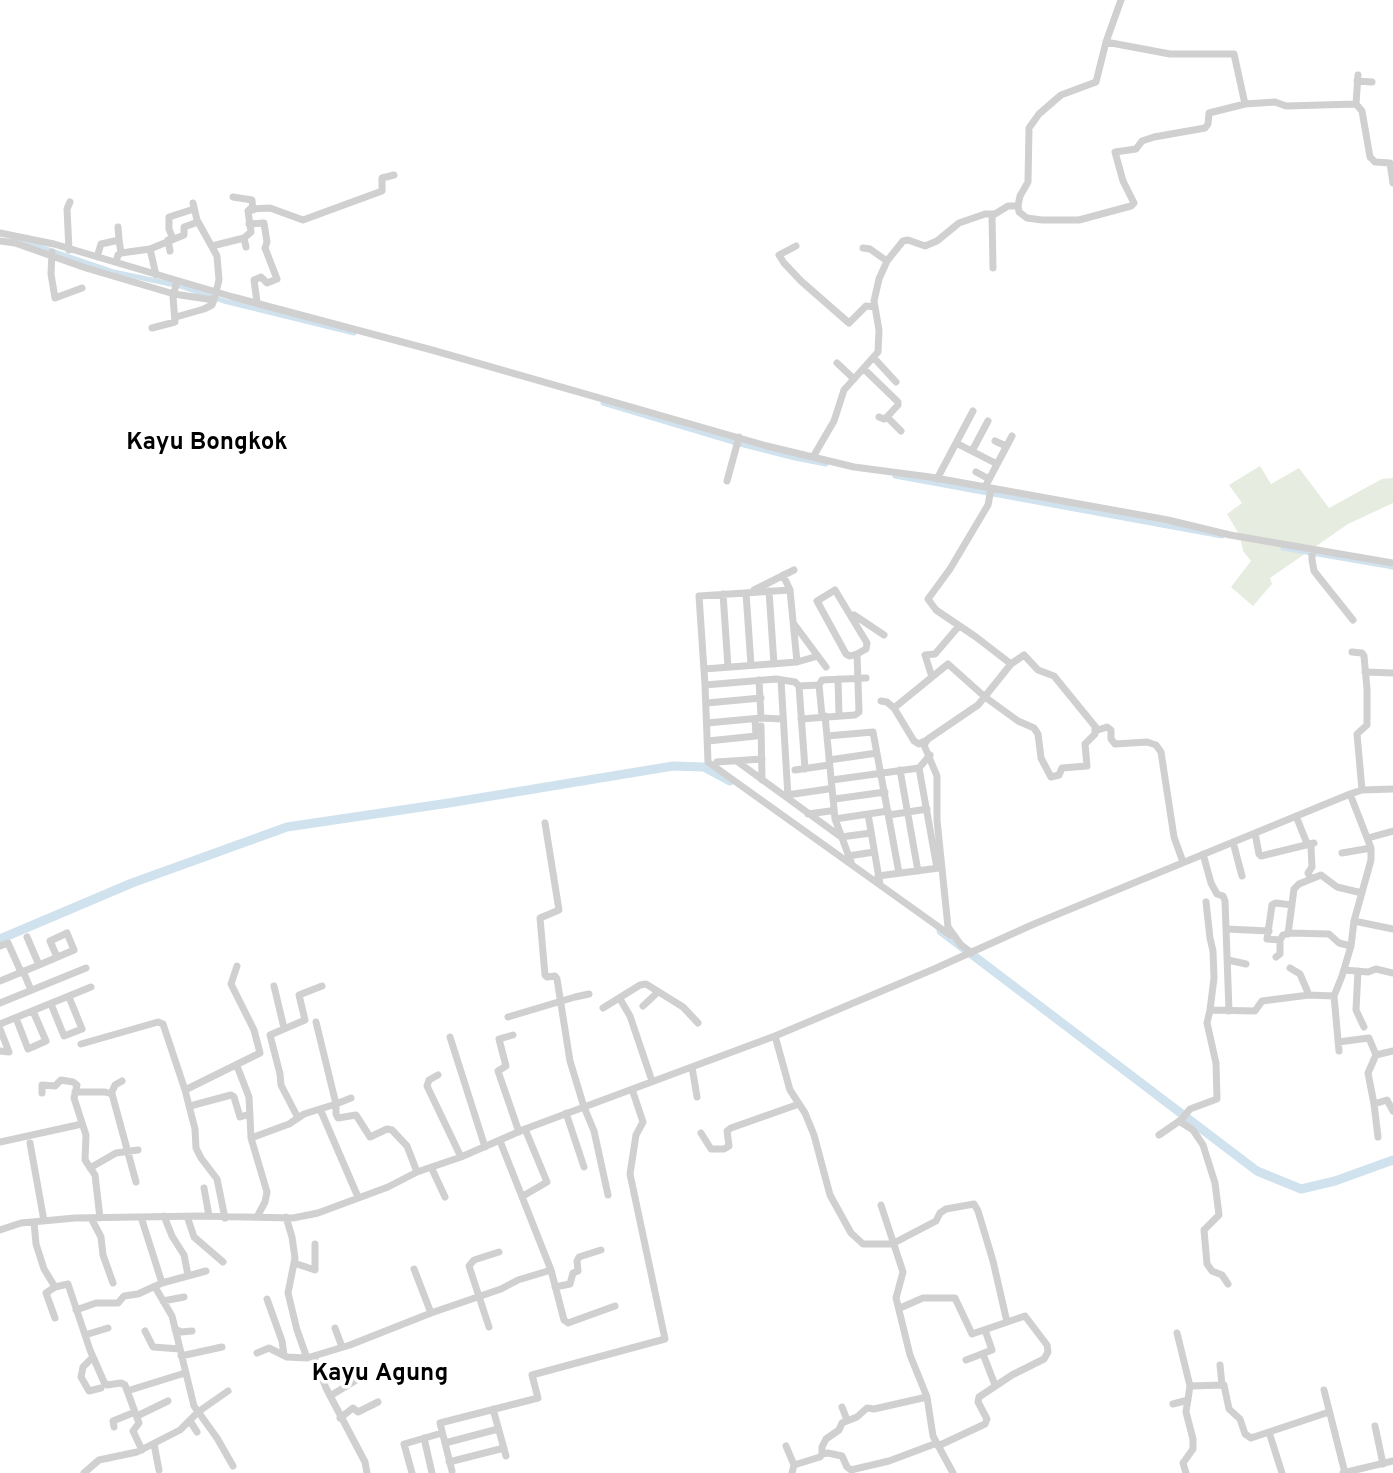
<!DOCTYPE html>
<html>
<head>
<meta charset="utf-8">
<style>
  body { margin:0 }
  canvas { display:block; background:#fff }
</style>
</head>
<body>
<canvas width="1393" height="1473"></canvas>
<script>
const c = document.querySelector('canvas').getContext('2d');
c.lineJoin = 'round';
function fillPath(path, color) { c.fillStyle = color; c.fill(path, 'evenodd'); }
const shape = rows => new Path2D(rows.map(r => 'M' + r).join(''));
function stroke(path, color, width, dash) { c.strokeStyle = color; c.lineWidth = width; c.lineCap = dash ? 'butt' : 'round'; c.setLineDash(dash || []); c.stroke(path); }
function write(font, color, halo, rows, align = 'center') {
  c.font = font + ' Overpass,sans-serif'; c.lineWidth = 7; c.setLineDash([]); c.textBaseline = 'middle'; c.strokeStyle = halo; c.fillStyle = color; for (const [text, x, y, turn = 0] of rows) {
    c.save(); c.translate(x, y); c.rotate((+turn || 0) * Math.PI / 180); c.textAlign = isNaN(turn) ? turn : align; if (halo) c.strokeText(text, 0, 0); c.fillText(text, 0, 0); c.restore();
  }
}
fillPath(shape([
  [1260,466,1271,484,1299,468,1329,508,1382,479,1393,478,1393,503,1348,524,1270,578,1272,584,1253,606,1231,587,1251,561,1243,551,1240,536,1227,514,1242,503,1229,485]
]), '#e6ecdf');
stroke(shape([
  [20,240,114,272,180,286,224,301,354,333],
  [603,403,740,444,795,458,826,464],
  [895,476,1222,536],
  [1283,548,1393,567]
]), '#cfe2ee', 5);
stroke(shape([
  [941,931,1257,1171,1301,1189,1335,1181,1393,1160],
  [0,939,132,883,287,827,449,803,673,766,704,767,730,781]
]), '#cfe2ee', 9);
stroke(shape([
  [1106,42,1170,54,1234,54,1245,104,1275,102,1286,106,1356,104],
  [1358,75,1356,104,1362,111,1370,157,1375,162,1390,163,1393,183],
  [1357,81,1372,82],
  [233,197,252,200,253,210],
  [1018,206,1019,212,1027,218,1042,220,1079,220,1131,206,1134,203,1123,181,1115,152,1136,149,1142,141,1154,137,1205,128,1208,124,1209,113,1245,104],
  [992,215,993,268],
  [249,224,264,223,267,242,265,248,277,279,267,283,261,277,254,280,257,302],
  [118,227,119,240],
  [0,233,54,244,233,297,432,350,767,446,854,467,930,477,1168,520,1230,535,1393,563],
  [244,238,251,232,248,211,250,209,270,208,303,220,382,191,382,178,394,175],
  [173,239,169,229,169,217,194,209],
  [168,240,170,251],
  [0,241,15,243,86,268,174,294,214,300,219,280,217,256,197,220,193,203],
  [212,246,244,238,246,247],
  [796,246,779,255,784,263,801,281,849,323,866,306,875,307],
  [863,248,870,249,887,261],
  [150,249,184,235,184,227,198,222],
  [69,250,67,209,70,202],
  [52,252,51,274,55,298,82,288],
  [121,253,150,249,156,275],
  [97,257,101,244,119,240,121,253,118,255,116,262],
  [176,317,204,309,212,305,214,300],
  [152,328,175,322,173,297,177,281],
  [874,358,896,382],
  [837,363,854,379],
  [864,369,898,402,898,405,887,417,884,419,879,417],
  [887,417,901,431],
  [995,441,1006,446],
  [956,443,997,464],
  [972,451,988,421],
  [813,457,834,421,844,390,878,352,879,330,874,301,879,279,887,261,903,241,908,240,925,246,937,241,959,223,985,214,995,214,1008,206,1018,206,1020,196,1028,182,1029,128,1039,114,1061,95,1096,82,1106,42,1121,0],
  [976,472,989,479],
  [937,479,973,411],
  [727,481,739,437],
  [985,487,1012,436],
  [1314,550,1312,551,1312,560,1314,571,1353,620],
  [783,575,790,590,797,662],
  [754,590,794,570],
  [769,591,774,664],
  [746,593,751,665],
  [723,594,728,667],
  [854,615,884,635],
  [794,624,826,667],
  [1352,652,1362,653,1364,656,1367,689,1367,725,1357,734,1362,790],
  [1011,664,1024,655,1038,670,1054,676,1098,730,1107,727,1111,730,1111,739,1115,744,1147,742,1156,745,1161,752,1174,837,1183,862],
  [704,669,797,662,818,656],
  [1365,672,1393,673],
  [932,677,925,655,935,654,959,626],
  [866,678,822,680,819,685,799,686,795,682,776,679,705,685,708,762,950,935],
  [838,679,839,715],
  [759,680,761,718],
  [781,680,788,797],
  [705,685,699,596,790,590],
  [819,685,822,716],
  [799,686,805,769],
  [881,701,887,702,894,708,948,664,985,697,1018,721,1034,728,1038,734,1041,758,1051,777,1059,775,1062,768,1087,766,1085,744,1095,734,1095,727],
  [707,703,761,698],
  [894,708,914,741,919,744,925,741],
  [825,716,835,819,851,862],
  [801,719,855,715,859,712,857,654,866,649,867,643,835,590,817,601,846,654,850,656,857,654],
  [707,723,761,718,783,719],
  [761,726,762,780],
  [827,736,873,732,899,873],
  [708,741,756,736,755,719],
  [930,755,919,768,937,868],
  [829,760,877,753],
  [717,762,762,759],
  [738,762,841,837,871,833],
  [795,770,829,765],
  [900,770,918,871],
  [832,780,919,768],
  [787,795,828,789],
  [835,799,885,792],
  [808,814,830,811],
  [868,814,880,884],
  [889,815,927,809],
  [1296,816,1306,841,1311,847,1312,867,1308,873,1311,879],
  [835,819,888,811],
  [545,823,559,910,540,918,545,975,547,977,555,976,557,979,570,1061,584,1107,594,1131,608,1195],
  [1255,833,1259,854,1261,856,1314,843],
  [1368,838,1393,831],
  [1233,842,1242,876],
  [1342,853,1371,848],
  [1203,854,1211,883,1217,894,1223,896,1225,901,1229,1011],
  [848,856,874,852],
  [878,876,939,868],
  [1206,902,1210,938,1213,951,1214,978,1210,1010],
  [1292,905,1276,903,1272,905,1267,939,1280,940,1283,935,1290,933,1329,934,1339,943,1351,946],
  [1354,921,1393,929],
  [1226,929,1269,931],
  [1288,934,1294,889,1299,884,1321,875,1337,887,1362,893],
  [27,937,39,965],
  [0,946,8,943,21,972],
  [972,953,961,945,948,927,937,820,937,776,924,745,928,739,978,705,1011,664,976,637,936,610,928,599,950,569,988,505,991,489],
  [1276,957,1280,954,1280,940],
  [1228,960,1246,964],
  [1290,968,1300,974,1309,995],
  [1344,970,1368,972,1376,969,1393,973],
  [23,971,31,990],
  [1358,971,1356,1010,1364,1027],
  [0,981,39,965,74,950,67,933,50,941,57,957],
  [274,986,284,1028],
  [620,999,630,1016,652,1081],
  [0,1003,86,968],
  [51,1004,64,1036,82,1029,69,997],
  [643,1006,658,992],
  [603,1008,640,985,646,984,683,1007,698,1023],
  [508,1017,575,997,589,994],
  [16,1018,28,1049,46,1041,33,1011],
  [0,1024,91,987],
  [0,1029,9,1052,0,1051],
  [513,1035,499,1039,506,1066,498,1071,499,1074,519,1132],
  [775,1036,790,1090,805,1113,814,1135,830,1195,851,1233,863,1244,892,1244,936,1221,940,1213,946,1209,974,1204,978,1211,993,1261,1007,1322],
  [450,1037,485,1147],
  [1338,1042,1369,1038,1376,1055,1393,1051],
  [81,1044,158,1022,163,1024,185,1090,195,1129,196,1148,201,1158,217,1179,225,1218],
  [1339,1051,1334,996,1342,976,1351,946,1354,921,1371,860,1371,848,1350,794],
  [1376,1055,1368,1073,1374,1104,1387,1100,1393,1111],
  [237,1066,249,1097,251,1138],
  [692,1067,697,1097],
  [438,1075,429,1080,427,1086,461,1157],
  [185,1090,260,1053,254,1030,231,984,237,966],
  [75,1092,105,1092,112,1094,136,1182],
  [42,1093,42,1085,55,1086,61,1080,73,1082,77,1085,74,1098,86,1135,85,1160,95,1175,100,1218],
  [111,1094,115,1085,122,1081],
  [351,1098,336,1104,336,1114,338,1118,356,1115,370,1137,387,1129,392,1130,407,1146,417,1172],
  [1374,1104,1378,1137],
  [190,1106,231,1095,234,1097,240,1117,250,1114],
  [320,1109,358,1197],
  [566,1113,584,1167],
  [298,1118,281,1085,280,1074,270,1035,305,1020,299,995,322,986],
  [1179,1121,1193,1130,1203,1145,1215,1183,1219,1215,1204,1230,1207,1264,1212,1271,1222,1275,1228,1284],
  [701,1133,711,1149,724,1149,729,1146,727,1131,731,1128,799,1104],
  [1159,1135,1181,1120,1190,1109,1217,1099,1216,1063,1207,1023,1210,1010,1255,1011,1262,1001,1309,995,1334,996],
  [500,1141,551,1270,564,1320,568,1323,615,1306],
  [0,1142,82,1124],
  [30,1143,44,1221],
  [90,1168,116,1153,138,1150],
  [432,1169,445,1197],
  [204,1188,209,1216],
  [523,1196,547,1182,525,1129],
  [881,1205,903,1272,896,1298,910,1355,927,1397,933,1436,953,1473],
  [164,1216,172,1236,184,1255,188,1275],
  [187,1216,194,1237,223,1262],
  [141,1217,162,1283],
  [257,1217,265,1202,267,1192,251,1138,289,1124,304,1114,336,1104,316,1022],
  [286,1217,292,1237,295,1258,288,1293,297,1330,307,1358,350,1345,431,1313,501,1289,518,1280,551,1270],
  [91,1218,101,1237,103,1255,113,1283],
  [34,1222,36,1244,44,1269,55,1287,68,1284,90,1350,104,1382,107,1385,121,1383,125,1385,139,1423,133,1431,142,1450],
  [0,1230,21,1223,75,1218,199,1216,293,1218,318,1213,388,1187,417,1172,461,1157,525,1129,775,1036,934,969,1034,924,1350,794,1362,790,1393,789],
  [294,1263,315,1270,315,1244],
  [414,1269,431,1313],
  [55,1287,46,1293,55,1318],
  [155,1287,172,1316,194,1406,217,1438,233,1466],
  [555,1287,570,1284,573,1273,578,1271,577,1261,579,1257,601,1250],
  [267,1299,282,1341,284,1355],
  [163,1301,184,1297],
  [900,1308,923,1298,955,1298,972,1334,1025,1316,1047,1345,1048,1352,1044,1359,1012,1375,979,1397,978,1402,987,1419,985,1424,938,1446],
  [76,1310,96,1303,118,1303,124,1296,138,1294,162,1283,206,1271],
  [489,1327,469,1266,474,1260,499,1252],
  [335,1328,342,1347],
  [175,1329,181,1332,192,1331],
  [145,1331,153,1347,180,1349],
  [1177,1333,1190,1386,1186,1412,1193,1439,1193,1449,1183,1463,1186,1473],
  [85,1335,108,1328],
  [257,1353,269,1348,287,1357,307,1358],
  [983,1354,995,1385],
  [181,1356,222,1347],
  [93,1357,83,1367,81,1377,89,1391,101,1388],
  [314,1357,326,1388,365,1462,367,1473],
  [966,1360,992,1350,985,1330],
  [1220,1365,1222,1385],
  [1190,1386,1224,1385,1229,1409,1240,1419,1245,1434,1251,1438,1329,1412],
  [1324,1390,1345,1473],
  [127,1391,185,1373],
  [330,1396,358,1379],
  [1173,1404,1188,1400],
  [842,1407,847,1420],
  [493,1409,506,1456],
  [137,1416,168,1401],
  [340,1418,353,1408,358,1412,378,1402],
  [190,1421,197,1432],
  [1375,1426,1383,1464],
  [114,1427,113,1421,135,1412],
  [1269,1432,1282,1473],
  [424,1438,432,1473],
  [445,1443,498,1429],
  [154,1444,159,1470],
  [786,1446,794,1465],
  [822,1454,822,1447,826,1439,839,1430,842,1423,857,1417,867,1408,874,1409,927,1397],
  [449,1462,504,1448],
  [452,1471,440,1423,538,1398,532,1375,665,1339,630,1174,636,1135,643,1122,632,1089],
  [84,1473,99,1460,137,1452,180,1430,198,1412,228,1391],
  [412,1473,404,1444,442,1433],
  [792,1473,794,1465,820,1457,822,1454,828,1453,842,1456,847,1467,851,1470,889,1461,937,1443],
  [1343,1473,1393,1461]
]), '#d0d0d0', 7);
write('bold 24px', '#000', '#fff', [
  ["Kayu Bongkok",207,444],
  ["Kayu Agung",380,1375]
]);
</script>
</body>
</html>
